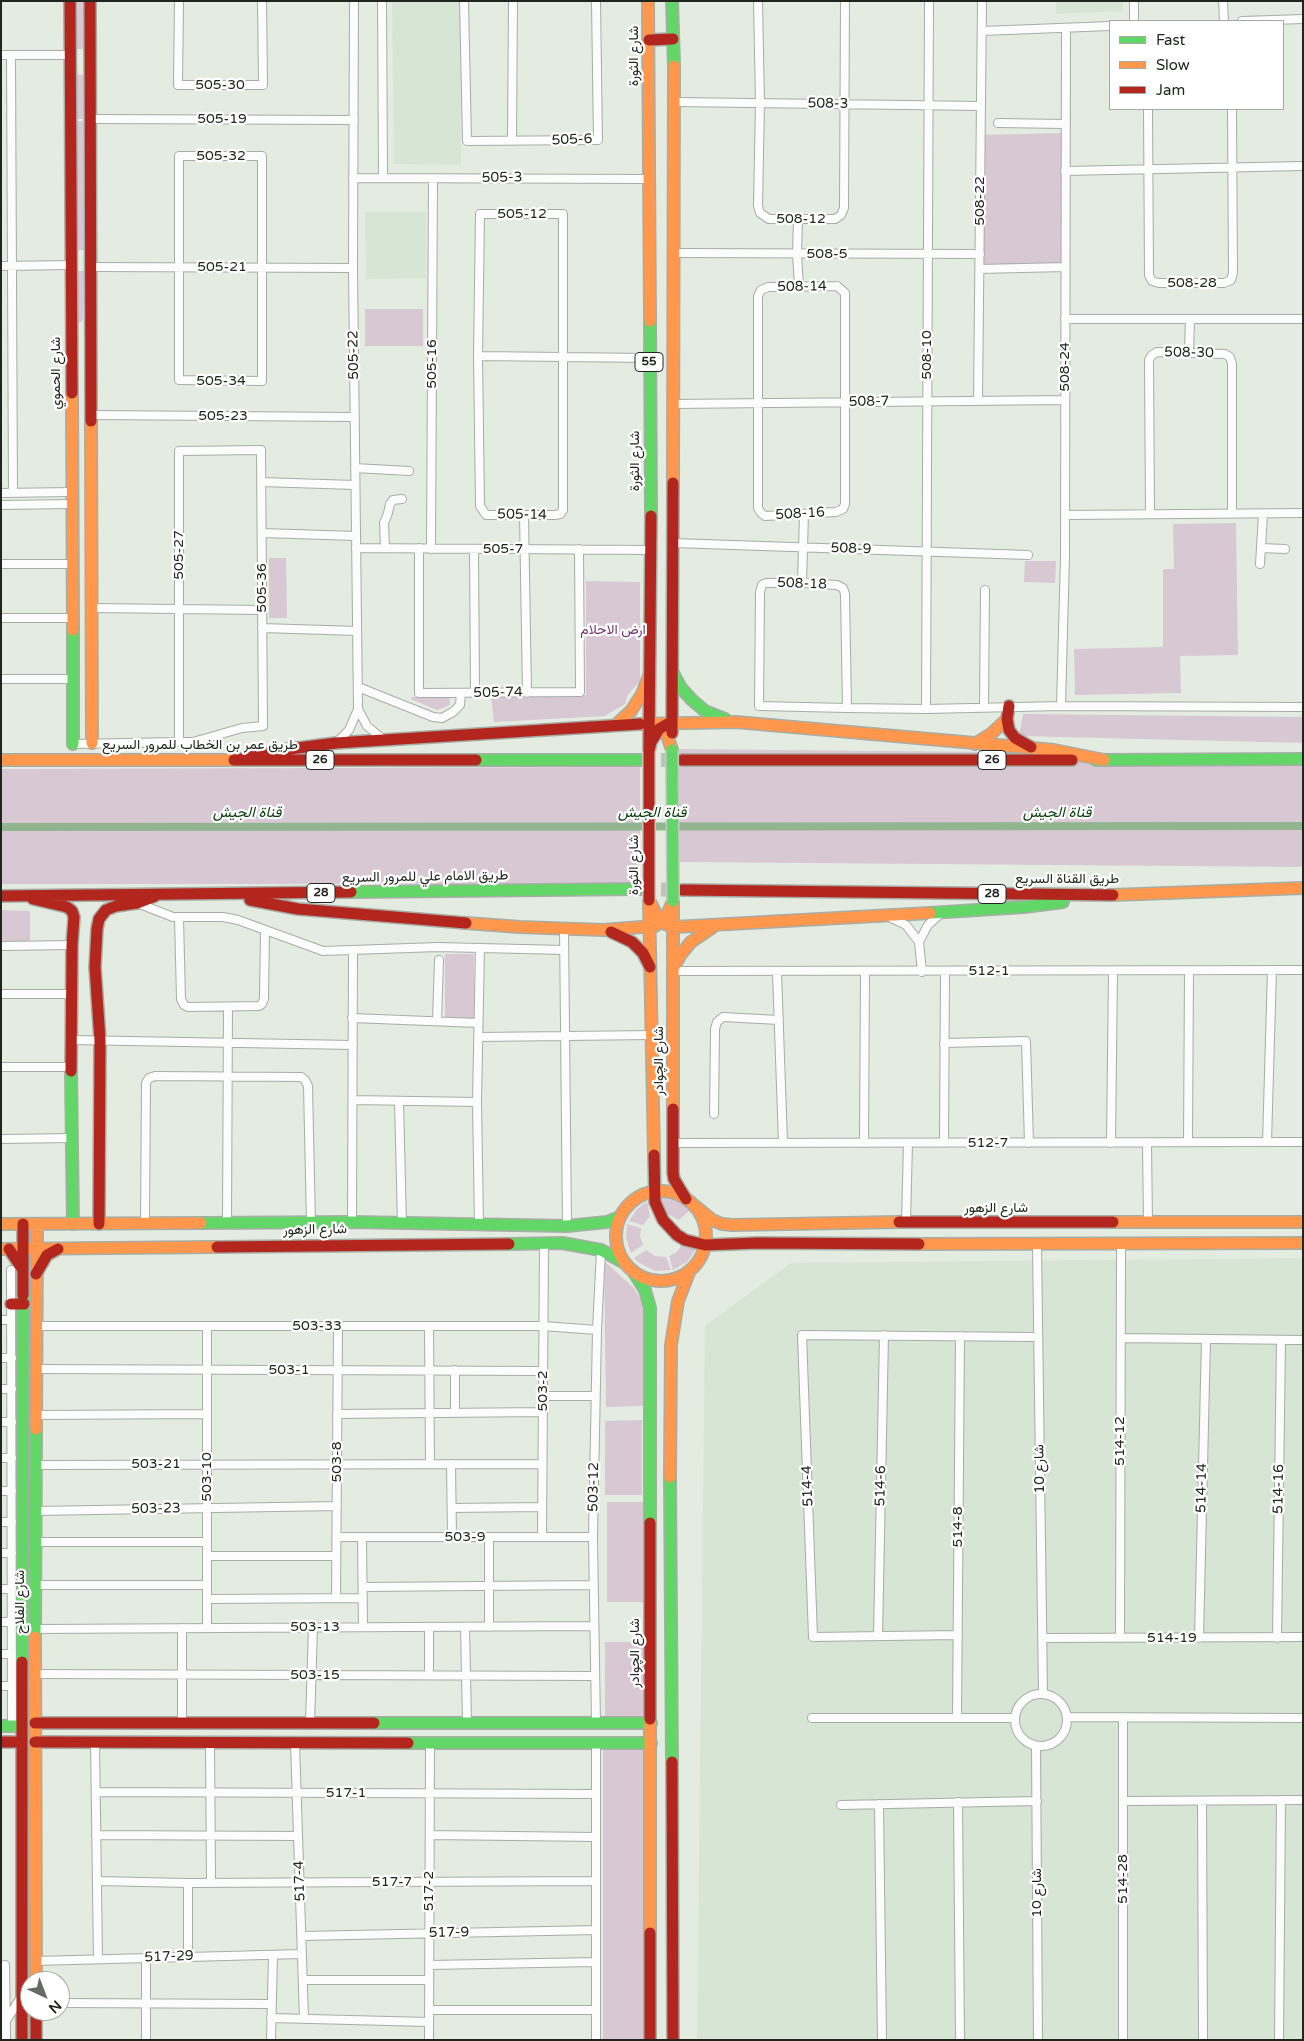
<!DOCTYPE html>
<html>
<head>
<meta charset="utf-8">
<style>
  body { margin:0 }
  #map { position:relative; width:1304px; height:2041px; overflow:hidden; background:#e4ece2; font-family:"Varela Round",sans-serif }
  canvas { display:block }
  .frame { position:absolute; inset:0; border:2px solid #20261f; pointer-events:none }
  .legend { position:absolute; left:1109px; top:20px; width:175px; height:90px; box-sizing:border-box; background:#fff; border:1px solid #a6a8a5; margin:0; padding:6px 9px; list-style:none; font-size:15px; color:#20261f }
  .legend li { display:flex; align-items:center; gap:10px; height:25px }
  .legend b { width:25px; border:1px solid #a6a8a5 }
  .north { position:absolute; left:20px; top:1971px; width:50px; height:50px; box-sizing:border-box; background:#fff; border:1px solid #a6a8a5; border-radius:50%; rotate:137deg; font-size:14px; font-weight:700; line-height:20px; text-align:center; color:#20261f }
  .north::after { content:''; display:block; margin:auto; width:18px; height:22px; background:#656b63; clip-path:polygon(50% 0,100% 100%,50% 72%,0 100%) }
</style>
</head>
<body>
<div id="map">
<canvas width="1304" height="2041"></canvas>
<div class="frame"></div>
<ul class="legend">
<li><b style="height:6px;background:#63d668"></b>Fast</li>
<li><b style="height:6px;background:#ff974d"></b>Slow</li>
<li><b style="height:6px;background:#b3261e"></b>Jam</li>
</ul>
<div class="north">N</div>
</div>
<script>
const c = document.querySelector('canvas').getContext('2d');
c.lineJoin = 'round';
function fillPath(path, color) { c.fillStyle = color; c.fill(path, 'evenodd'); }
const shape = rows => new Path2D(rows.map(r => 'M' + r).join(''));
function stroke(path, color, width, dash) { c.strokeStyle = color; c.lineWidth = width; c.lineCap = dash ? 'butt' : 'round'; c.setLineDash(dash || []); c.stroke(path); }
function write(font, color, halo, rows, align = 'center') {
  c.font = font + ' "Varela Round",Vazirmatn,sans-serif'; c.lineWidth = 4.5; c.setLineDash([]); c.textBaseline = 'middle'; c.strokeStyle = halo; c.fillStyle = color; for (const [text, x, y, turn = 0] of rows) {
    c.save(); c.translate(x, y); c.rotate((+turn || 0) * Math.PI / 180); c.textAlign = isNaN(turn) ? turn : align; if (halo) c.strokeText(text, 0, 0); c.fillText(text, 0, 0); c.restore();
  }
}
fillPath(shape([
  [392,1,460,1,461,165,394,164],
  [1056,1,1123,1,1123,11,1056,14],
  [365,212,426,212,426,278,366,279],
  [1303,1258,1303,2040,697,2040,705,1326,791,1263]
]), '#d6e5d4');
fillPath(shape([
  [75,1,83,1,83,49,75,49],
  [75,74,83,75,83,119,76,119],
  [76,121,83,121,84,250,76,250],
  [1063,133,1065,267,980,269,981,135],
  [76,271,84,271,83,320,79,323,76,319],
  [365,309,423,309,423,346,365,346],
  [1236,523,1238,655,1180,656,1181,693,1075,695,1074,649,1163,647,1163,569,1174,569,1173,524],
  [269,558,286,558,287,618,269,618],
  [1025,561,1056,561,1055,583,1024,582],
  [586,581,640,582,640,681,627,696,625,704,605,716,494,722,491,697,586,695],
  [449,696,450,704,448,706,437,710,411,699,412,697],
  [1023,714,1303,717,1303,743,1019,736],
  [677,749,1303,755,1303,867,677,862],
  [640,767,640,884,1,884,1,769],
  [1,910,30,911,30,941,1,941],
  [445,954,474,954,474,1020,445,1020],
  [662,1198,678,1201,690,1210,679,1220,665,1213],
  [647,1201,650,1216,643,1225,629,1221,636,1210],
  [627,1224,641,1228,640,1236,643,1245,631,1253,626,1238],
  [681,1246,696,1249,687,1262,673,1270,669,1256,677,1252],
  [646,1250,655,1256,666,1257,671,1270,655,1271,638,1262,634,1258],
  [604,1261,634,1288,643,1303,645,1316,643,1406,606,1407],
  [642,1420,642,1495,605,1495,605,1421],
  [607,1502,643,1502,643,1602,607,1602],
  [605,1642,644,1642,643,1717,605,1717],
  [603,1748,645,1748,644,2040,603,2040]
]), '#d8c8d4');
stroke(shape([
  [1,827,1303,826]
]), '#91b58f', 8);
stroke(shape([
  [640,760,682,760],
  [640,889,682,890]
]), '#bdc4bb', 14, [14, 7]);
const street = shape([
  [179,1,178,85,263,85,262,1],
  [382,1,383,178],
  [464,1,467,141,598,140,596,1],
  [758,1,760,103,758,206,760,213,769,219,835,219,841,215,844,208,845,1],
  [1223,1,1224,21],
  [1134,21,1134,1],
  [1242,21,1303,19],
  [982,31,1110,26],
  [1,55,70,55],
  [11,55,13,493],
  [675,102,981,106],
  [1148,109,1149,275,1152,281,1159,283,1224,283,1231,280,1233,273,1232,109],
  [91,119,354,120],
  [998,123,1065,124],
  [512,141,513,1],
  [179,156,262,156,262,381,179,380,179,156],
  [1065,171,1303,166],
  [353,178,650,179],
  [480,214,563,214,563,510,560,514,555,515,486,515,480,506,478,356,480,214],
  [798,219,797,253,799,287],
  [674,253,980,254],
  [1,266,71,265],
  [91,267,353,268],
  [980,269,1065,267],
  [837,286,845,293,845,504,843,509,836,512,765,516,761,513,758,508,758,296,761,290,768,287,837,286],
  [1065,319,1303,319],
  [1189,352,1190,319],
  [478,356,649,358],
  [978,401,982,1],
  [674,404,1065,400],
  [91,415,355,417],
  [355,468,409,471],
  [261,482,355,485],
  [1,493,71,492],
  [1,505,72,504],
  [1150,514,1149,360,1152,355,1157,352,1225,354,1230,357,1232,364,1232,513],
  [524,515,527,693],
  [1065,515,1303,513],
  [262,533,356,536],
  [674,543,1028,555],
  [356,548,651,550],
  [385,548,384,523,388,513,390,504,393,500,402,499],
  [419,548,419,693,580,692,579,549],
  [1261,548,1285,549],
  [431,549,433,179],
  [474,549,475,693],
  [1,564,72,564],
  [1260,564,1263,514],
  [802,583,804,514],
  [92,608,262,610],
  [1,618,72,618],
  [262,628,357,631],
  [1,679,72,679],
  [358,687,433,717,442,718,453,712,460,705,461,693],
  [1061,706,1065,557,1066,28],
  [984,707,985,590],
  [847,708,845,594,843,588,837,585,802,583,766,583,762,585,760,592,759,706,847,708,926,709,1061,706,1303,707],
  [358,709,367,726,384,740],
  [926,709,929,1],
  [337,742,349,730,358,709,353,268,354,1],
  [73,744,179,742,193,742,242,728,263,726,261,450,179,451,179,742],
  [137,903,173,917,223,917,238,920,323,951,438,947,564,950],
  [179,918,181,999,184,1005,188,1007,259,1006,262,1004,264,999,265,930],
  [891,918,906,925,919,942],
  [564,928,567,1226],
  [1,946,72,945],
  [674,971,1303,970],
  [777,972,783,1143],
  [922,972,919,942,928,925,940,914],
  [1,994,72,994],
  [352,1018,478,1023],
  [437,1021,439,960],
  [478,1037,653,1035],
  [72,1040,353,1045],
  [944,1043,1026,1041,1029,1143],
  [1,1067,71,1067],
  [353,1100,477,1102],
  [399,1101,402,1224],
  [714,1114,715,1029,717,1022,723,1017,779,1020],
  [1,1139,71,1138],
  [1188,1142,1189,971],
  [1267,1142,1272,970],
  [673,1143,1303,1142],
  [864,1143,865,971],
  [944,1143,945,971],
  [1111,1143,1113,971],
  [1147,1143,1148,1223],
  [227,1222,228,1007],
  [352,1222,353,950],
  [906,1222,908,1143],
  [145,1224,146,1083,149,1078,155,1076,301,1077,305,1080,308,1086,311,1223],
  [479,1225,477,1102,480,948],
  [1037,1245,1043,1694],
  [11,1270,12,1726],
  [1,1320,11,1320],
  [36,1326,543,1326,597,1330],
  [429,1326,430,1464],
  [1121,1338,1303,1340],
  [1,1358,12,1358],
  [36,1369,543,1371],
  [455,1370,455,1413],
  [1,1389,12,1389],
  [543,1396,595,1396],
  [337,1414,543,1412],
  [36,1415,207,1414],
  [1,1422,12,1422],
  [1,1458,12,1458],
  [451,1464,452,1537],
  [36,1465,542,1464],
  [1,1491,12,1491],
  [452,1508,541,1507],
  [35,1511,337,1506],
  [1,1522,12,1522],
  [337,1537,593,1537],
  [362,1537,363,1627],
  [489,1537,489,1627],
  [542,1537,544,1244],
  [36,1542,207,1542],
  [1,1553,12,1553],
  [207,1556,336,1556],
  [35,1585,207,1585],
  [363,1587,594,1585],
  [1,1589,12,1589],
  [336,1598,338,1326],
  [207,1599,363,1598],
  [1,1622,12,1622],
  [429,1627,429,1675],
  [465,1627,467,1722],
  [182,1628,182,1723],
  [207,1628,207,1326],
  [35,1629,594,1626],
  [958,1635,813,1637,802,1335,1038,1337],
  [878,1636,884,1335],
  [1042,1638,1303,1637],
  [1120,1638,1121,1245],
  [1199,1638,1206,1339],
  [1277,1638,1281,1340],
  [1,1654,12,1654],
  [36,1674,595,1676],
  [1,1686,12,1686],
  '1015 1720a26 26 0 1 1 52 0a26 26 0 1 1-52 0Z',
  [1067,1717,1303,1718],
  [1123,1717,1123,2040],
  [812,1718,1014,1718],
  [957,1718,960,1336],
  [310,1723,313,1627],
  [596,1724,593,1537,597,1330,601,1250],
  [95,1742,98,1959],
  [210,1742,211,1883],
  [295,1743,304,2019],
  [596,1743,596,2040],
  [1036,1747,1038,2040],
  [96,1792,596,1794],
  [1123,1801,1303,1800],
  [1202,1801,1203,2040],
  [958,1802,960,2040],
  [879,1804,882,2040],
  [841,1805,1037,1801],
  [96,1835,298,1836],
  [430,1835,596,1837],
  [97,1881,188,1883,596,1881],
  [302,1936,596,1930],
  [188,1957,188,1883],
  [35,1961,302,1954],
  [5,1965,6,2040],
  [429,1965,596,1962],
  [303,1980,429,1980],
  [60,2003,272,2004],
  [429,2010,596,2010],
  [271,2018,429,2022],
  [6,2021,21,1997],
  [146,2040,146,1958],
  [271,2040,273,1955],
  [429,2040,430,1743],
  [1279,2040,1281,1800]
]);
const fast = shape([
  [672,1,674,66],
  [650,321,651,516],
  [73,630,73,744],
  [673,673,681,688,692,700,705,711,725,719],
  [476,760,640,760],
  [1096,760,1303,759],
  [351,892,640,889],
  [930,913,1024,907,1063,902],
  [71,1071,73,1224],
  [201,1223,352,1222,567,1226,607,1222,620,1217],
  [509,1244,562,1243,601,1250,625,1263],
  [633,1271,645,1290,650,1308,650,1523],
  [670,1477,672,1762],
  [35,1637,36,1429],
  [22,1662,23,1295],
  [374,1723,651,1723],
  [1,1726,22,1726],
  [408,1743,651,1743]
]);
const slow = shape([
  [648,1,650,321],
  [72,393,73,630],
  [91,421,92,743],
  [673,483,674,66],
  [617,724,631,711,642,694,649,676],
  [640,724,736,722,1054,750,1104,760],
  [653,724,661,728,667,735,672,750],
  [975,744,991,734,1007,719],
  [1,760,234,760],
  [1113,895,1303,888],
  [649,900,654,1155],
  [649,900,658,918,665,924,674,927,930,913],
  [673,901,673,1109],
  [466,923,520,927,603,930,655,926,667,915,673,901],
  [674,967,681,954,691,942,713,927],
  '616 1236a45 45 0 1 1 90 0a45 45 0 1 1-90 0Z',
  [695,1206,712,1220,722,1224,732,1225,899,1222],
  [1113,1222,1303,1222],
  [1,1224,201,1223],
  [919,1244,1303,1243],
  [1,1249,217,1247],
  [36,1429,37,1224],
  [670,1477,671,1345,678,1301,690,1270],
  [35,1637,36,1981],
  [650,1719,650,1933]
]);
const jam = shape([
  [70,1,72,393],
  [90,1,91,421],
  [649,40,673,39],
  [1009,706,1007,719,1009,730,1015,738,1031,747],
  [672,733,673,483],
  [649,748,651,516],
  [649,751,651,742,659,729,671,722],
  [234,760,476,760],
  [236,760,282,750,336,743,640,724],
  [682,760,1072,760],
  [682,890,1113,895],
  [1,896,351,892],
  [33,899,67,907,72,911,74,917,72,945,71,1071],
  [250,900,298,909,466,923],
  [611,932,632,942,643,953,650,967],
  [673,1109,673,1173,674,1179,686,1199],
  [654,1155,655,1202,663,1220,677,1235,685,1240,705,1245,757,1243,919,1244],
  [899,1222,1113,1222],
  [99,1224,100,1040,95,967,97,929,99,919,106,910,116,906,137,903,155,896],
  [217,1247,509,1244],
  [9,1249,23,1270],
  [36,1274,47,1255,58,1249],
  [23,1295,23,1224],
  [11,1304,24,1304],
  [650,1523,650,1719],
  [35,1723,374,1723],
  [1,1742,22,1742],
  [35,1742,408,1743],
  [672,1762,673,2040],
  [650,1933,650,2040],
  [36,2011,36,2040],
  [22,2040,22,1662]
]);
stroke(street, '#a6ada6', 10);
stroke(fast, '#a6ada6', 14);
stroke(slow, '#a6ada6', 14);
stroke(jam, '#a6ada6', 14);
stroke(street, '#fbfcfb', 8);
stroke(fast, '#63d668', 11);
stroke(slow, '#ff974d', 11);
stroke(jam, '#b3261e', 11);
const fastBridge = shape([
  [672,750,673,901]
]);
const jamBridge = shape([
  [649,751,649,900]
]);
stroke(fastBridge, '#c5c8c4', 14, []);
stroke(jamBridge, '#c5c8c4', 14, []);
stroke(fastBridge, '#63d668', 11);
stroke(jamBridge, '#b3261e', 11);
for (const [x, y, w] of [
  [649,362,28],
  [320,760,28],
  [992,760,28],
  [321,893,28],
  [992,894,28]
]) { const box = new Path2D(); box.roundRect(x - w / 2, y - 9.5, w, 19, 4); c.fillStyle = '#fff'; c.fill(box); stroke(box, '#20261f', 1); }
write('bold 12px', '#20261f', null, [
  ["55",649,362],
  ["26",320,760],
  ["26",992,760],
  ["28",321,893],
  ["28",992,894]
]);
write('14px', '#20261f', '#fff', [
  ["شارع الثورة",634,56,-90],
  ["505-30",220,85],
  ["508-3",828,104,1],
  ["505-19",222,119],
  ["505-6",572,140,-2],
  ["505-32",221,156],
  ["505-3",502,178,-1],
  ["508-22",980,201,-90],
  ["505-12",522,214],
  ["508-12",801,219],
  ["508-5",827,254],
  ["505-21",222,267],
  ["508-28",1192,283],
  ["508-14",802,287,-1],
  ["508-30",1189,353,1],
  ["505-22",354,355,-91],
  ["508-10",927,355,-90],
  ["505-16",432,364,-90],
  ["508-24",1065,367,-90],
  ["شارع الحموي",56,373,-90],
  ["505-34",221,381],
  ["508-7",869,402,-1],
  ["505-23",223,416],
  ["شارع الثورة",635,461,-90],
  ["508-16",800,514,-3],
  ["505-14",522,515,1],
  ["505-7",503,549],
  ["508-9",851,549,2],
  ["505-27",179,555,-90],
  ["508-18",802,584,2],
  ["505-36",262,588,-90],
  ["505-74",498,693,-1],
  ["طريق عمر بن الخطاب للمرور السريع",200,745],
  ["شارع الثورة",634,865,-90],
  ["طريق الامام علي للمرور السريع",425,877,-1],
  ["طريق القناة السريع",1067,879],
  ["512-1",989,971],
  ["شارع الچوادر",659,1061,-90],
  ["512-7",988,1143],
  ["شارع الزهور",996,1208],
  ["شارع الزهور",315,1230,-1],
  ["503-33",317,1326],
  ["503-1",289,1370],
  ["503-2",543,1391,-90],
  ["514-12",1120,1441,-90],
  ["503-8",337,1462,-90],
  ["503-21",156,1464],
  ["شارع 10",1040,1469,-91],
  ["503-10",207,1477,-90],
  ["514-4",808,1486,-92],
  ["514-6",881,1486,-89],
  ["503-12",594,1487,-89],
  ["514-14",1202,1488,-89],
  ["514-16",1279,1489,-89],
  ["503-23",156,1509,-1],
  ["514-8",958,1527,-90],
  ["503-9",465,1537],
  ["شارع الفلاح",20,1602,-90],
  ["503-13",315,1627],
  ["514-19",1172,1638],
  ["شارع الچوادر",635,1653,-90],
  ["503-15",315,1675],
  ["517-1",346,1793],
  ["514-28",1123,1879,-90],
  ["517-4",300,1881,-92],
  ["517-7",392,1882],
  ["517-2",429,1891,-90],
  ["شارع 10",1037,1893,-90],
  ["517-9",449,1933,-1],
  ["517-29",169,1957,-2]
]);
write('14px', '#73326e', '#fff', [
  ["ارض الاحلام",613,630]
]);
write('italic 15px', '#083e0a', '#fff', [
  ["قناة الجيش",247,813],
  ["قناة الجيش",652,813],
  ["قناة الجيش",1057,813]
]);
</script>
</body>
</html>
